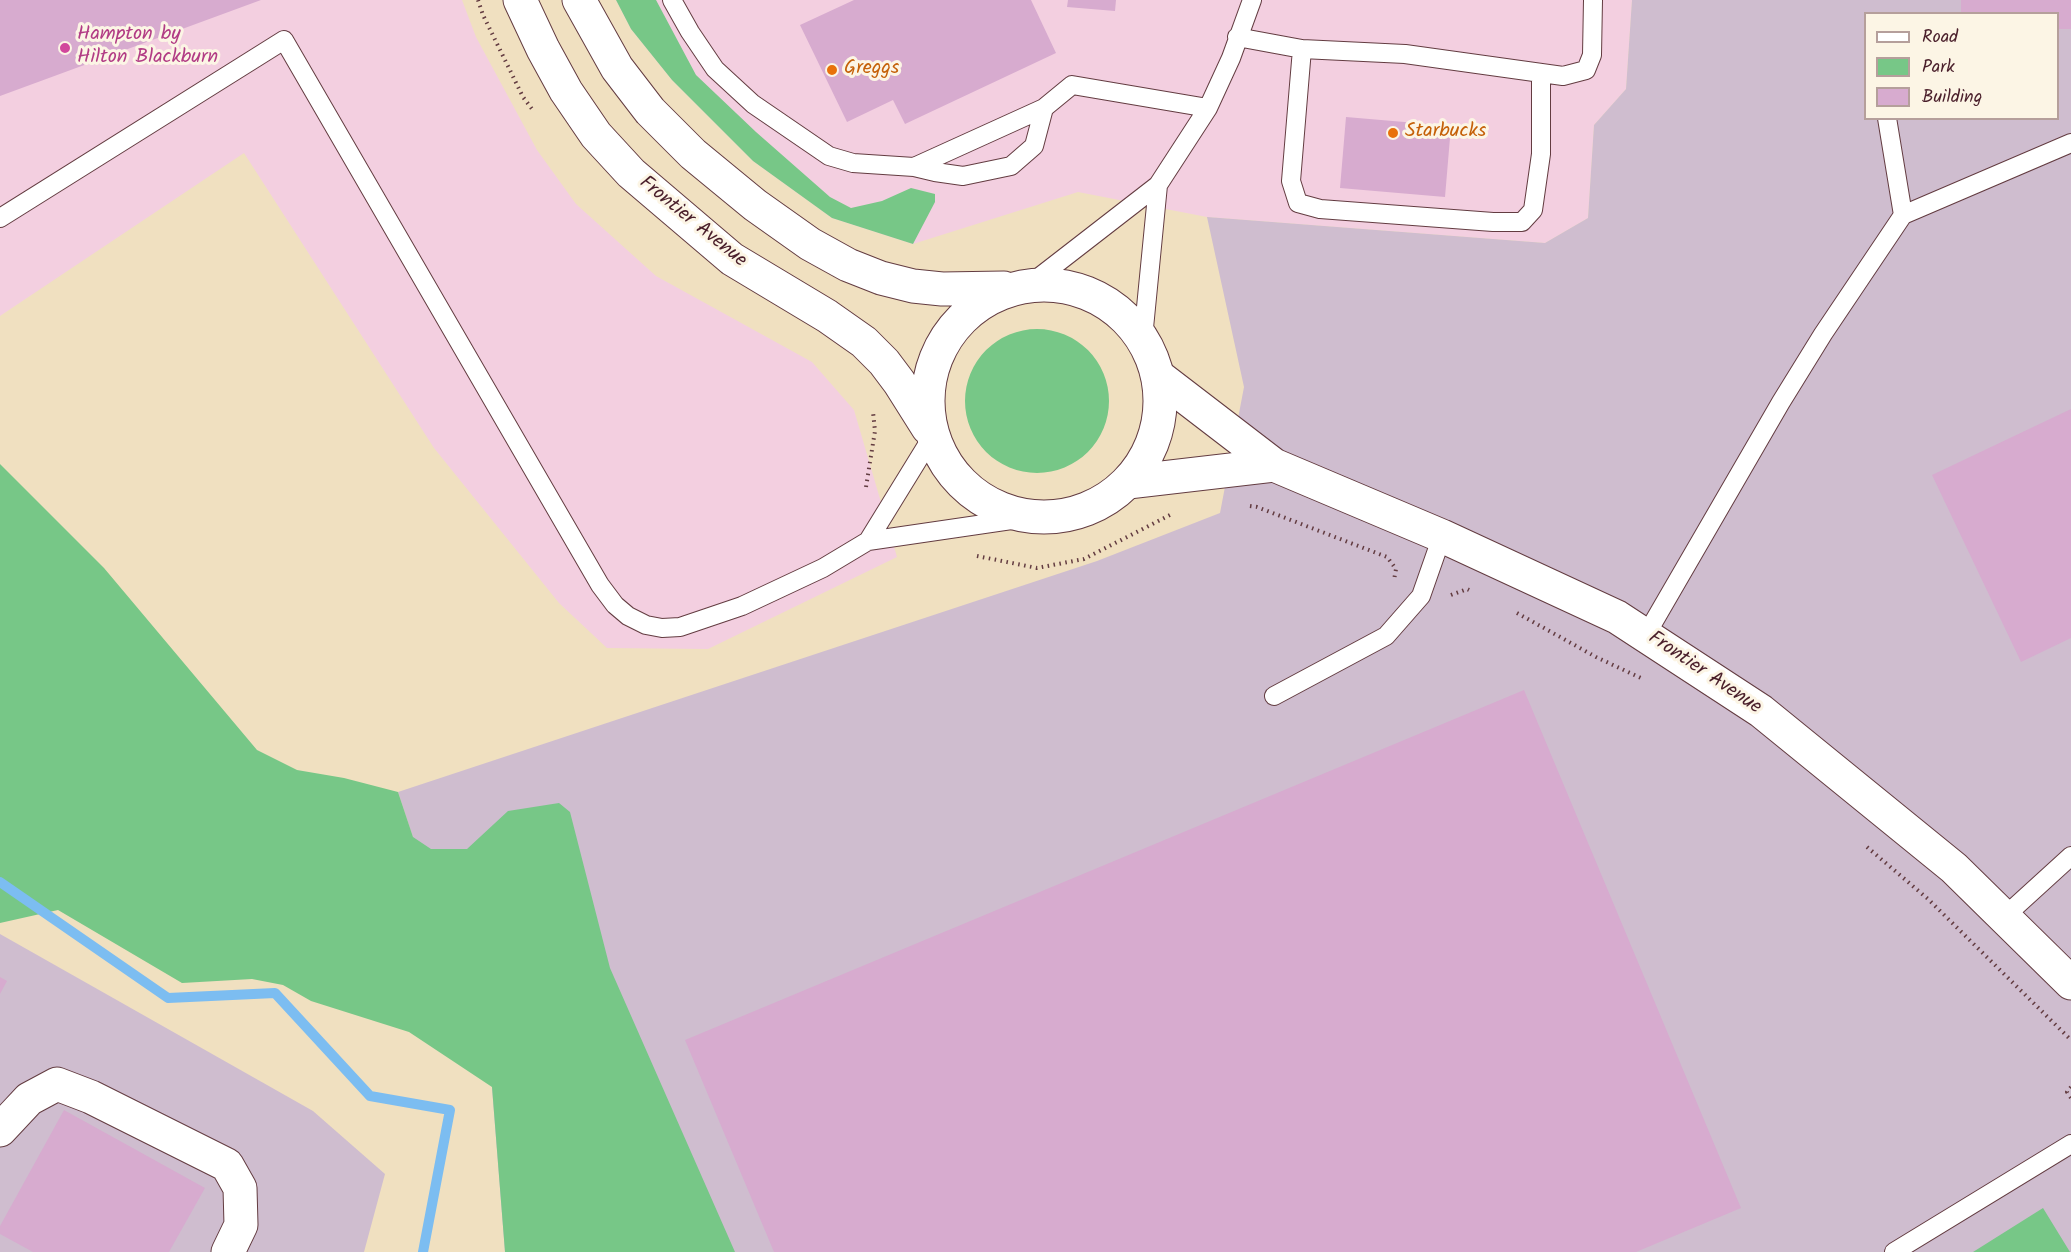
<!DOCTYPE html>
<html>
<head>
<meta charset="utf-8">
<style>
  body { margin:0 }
  #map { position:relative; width:2071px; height:1252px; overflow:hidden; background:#f0e0c0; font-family:Kalam,sans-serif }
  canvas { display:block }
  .legend { position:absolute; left:1864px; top:12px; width:195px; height:108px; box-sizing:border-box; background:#fcf5e5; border:2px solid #b59f9b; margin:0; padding:8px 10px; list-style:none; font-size:18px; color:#4a1f2b }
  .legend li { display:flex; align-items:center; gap:12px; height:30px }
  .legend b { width:30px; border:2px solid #b59f9b }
</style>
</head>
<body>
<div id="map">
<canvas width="2071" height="1252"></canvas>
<ul class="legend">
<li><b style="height:8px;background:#fff"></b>Road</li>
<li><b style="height:16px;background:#77c787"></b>Park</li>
<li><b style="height:16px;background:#d7abcf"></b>Building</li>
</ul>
</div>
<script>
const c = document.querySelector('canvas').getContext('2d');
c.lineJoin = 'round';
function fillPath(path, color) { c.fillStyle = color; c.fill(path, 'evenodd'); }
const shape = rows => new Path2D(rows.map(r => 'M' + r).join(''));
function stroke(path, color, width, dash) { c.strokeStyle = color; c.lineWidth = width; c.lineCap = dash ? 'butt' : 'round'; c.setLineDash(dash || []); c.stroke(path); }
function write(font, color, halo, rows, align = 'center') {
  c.font = font + ' Kalam,sans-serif'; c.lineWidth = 6; c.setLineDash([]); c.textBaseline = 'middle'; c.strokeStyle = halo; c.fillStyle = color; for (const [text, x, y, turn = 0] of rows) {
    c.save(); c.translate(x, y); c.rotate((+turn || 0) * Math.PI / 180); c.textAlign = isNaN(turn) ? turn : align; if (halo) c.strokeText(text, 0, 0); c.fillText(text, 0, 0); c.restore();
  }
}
fillPath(shape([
  [0,0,462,0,476,37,537,150,576,204,656,276,812,362,854,410,897,557,708,649,607,648,559,603,434,448,244,153,0,316],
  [616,0,1632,0,1626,89,1594,125,1588,218,1545,243,1207,217,1078,192,913,244,832,218,753,161,672,80,631,29]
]), '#f3cfe0');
fillPath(shape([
  [1632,0,2071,0,2071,1252,505,1252,491,1075,398,792,1097,561,1220,513,1244,387,1207,217,1545,243,1588,218,1594,125,1626,89],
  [1866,14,2058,14,2058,118,1866,118],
  [0,934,313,1111,385,1174,364,1252,0,1252]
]), '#cfbdcf');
fillPath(shape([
  [616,0,656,0,696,75,756,132,830,197,851,208,882,201,911,188,935,194,935,202,913,244,832,218,753,161,672,80,631,29],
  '965 401a72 72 0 1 1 144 0a72 72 0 1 1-144 0Z',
  [0,464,104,568,257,750,297,770,344,778,398,792,413,837,431,849,467,849,508,811,559,803,570,812,610,968,735,1252,505,1252,492,1087,409,1032,311,1001,283,985,252,979,182,983,58,910,0,923],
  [2043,1208,2070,1252,1973,1252]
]), '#77c787');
stroke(shape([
  [0,882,168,998,275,993,370,1096,450,1110,423,1252]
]), '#7cbdf1', 10);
fillPath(shape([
  [0,0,261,0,0,96],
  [854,0,1031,0,1056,53,905,124,893,100,847,122,800,25],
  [1068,0,1116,0,1115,11,1067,7],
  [1961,0,2071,0,2071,29,2058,29,2058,14,1961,14],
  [1346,117,1451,126,1445,197,1340,188],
  [2071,409,2071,638,2021,662,1932,475],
  [1524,690,1741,1208,1636,1252,774,1252,685,1040],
  [0,977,7,981,0,994],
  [64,1110,205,1188,169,1252,33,1252,0,1234,0,1226]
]), '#d7abcf');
const lane = shape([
  [672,0,690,32,715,69,753,104,829,156,853,163,914,167,1044,108,1072,85,1208,108],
  [1237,37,1302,49,1405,54,1563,76,1586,70,1592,55,1593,0],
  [1302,49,1291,181,1298,203,1320,209,1493,222,1522,222,1533,210,1541,154,1541,74],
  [1887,118,1903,215],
  [914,167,935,172,963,176,1011,166,1034,146,1044,108],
  [0,218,284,40,600,585,615,605,628,616,646,625,662,628,680,627,742,606,823,568,868,541,1032,517],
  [1029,285,1158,185,1208,108,1231,58,1252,0],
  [1143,338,1158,185],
  [868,541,932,437],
  [1646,635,1781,402,1823,334,1903,215,2071,143],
  [1274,696,1386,636,1421,596,1442,536],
  [2004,917,2071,856],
  [1894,1252,2071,1144]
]);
const street = shape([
  [1158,376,1274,465,1442,536,1617,617,1761,711,1954,868,2071,983],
  [1128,482,1274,465],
  [0,1130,29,1099,57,1084,91,1097,227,1165,240,1188,241,1225,228,1252]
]);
const secondary = shape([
  [520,0,543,49,566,91,596,135,631,173,732,259,827,316,864,342,884,362,899,382,928,428],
  [579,0,617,68,650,111,693,154,755,205,810,244,848,265,881,278,913,286,942,289,1004,288],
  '928 401a116 116 0 1 1 232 0a116 116 0 1 1-232 0Z'
]);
stroke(lane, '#633c41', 20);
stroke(street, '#633c41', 35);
stroke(secondary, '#633c41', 35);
stroke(shape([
  [478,0,483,15,523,97,532,109],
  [866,487,875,431,873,412],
  [1250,506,1257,507,1387,557,1396,569,1394,580],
  [977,556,1037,568,1084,559,1170,515],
  [1451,595,1467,589,1469,590],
  [1517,613,1596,657,1643,679],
  [1867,847,1928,899,2071,1040],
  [2071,1087,2067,1092,2071,1098]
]), '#633c41', 4, [1.5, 4.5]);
stroke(lane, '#fff', 18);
stroke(street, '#fff', 33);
stroke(secondary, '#fff', 33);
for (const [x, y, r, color] of [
  [65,48,6,"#d1479c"],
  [832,70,6,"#e8710a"],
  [1393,133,6,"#e8710a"]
]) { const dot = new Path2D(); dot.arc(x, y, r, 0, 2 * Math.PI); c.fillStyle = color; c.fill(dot); stroke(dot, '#fcf5e5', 2); }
write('20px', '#b23c85', '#fcf5e5', [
  ["Hampton by",77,36],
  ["Hilton Blackburn",77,59]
], 'left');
write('20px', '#c56008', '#fcf5e5', [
  ["Greggs",844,70],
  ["Starbucks",1405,133]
], 'left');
write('20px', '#4a1f2b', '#fcf5e5', [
  ["Frontier Avenue",692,223,39],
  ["Frontier Avenue",1704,674,34]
]);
</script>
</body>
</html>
